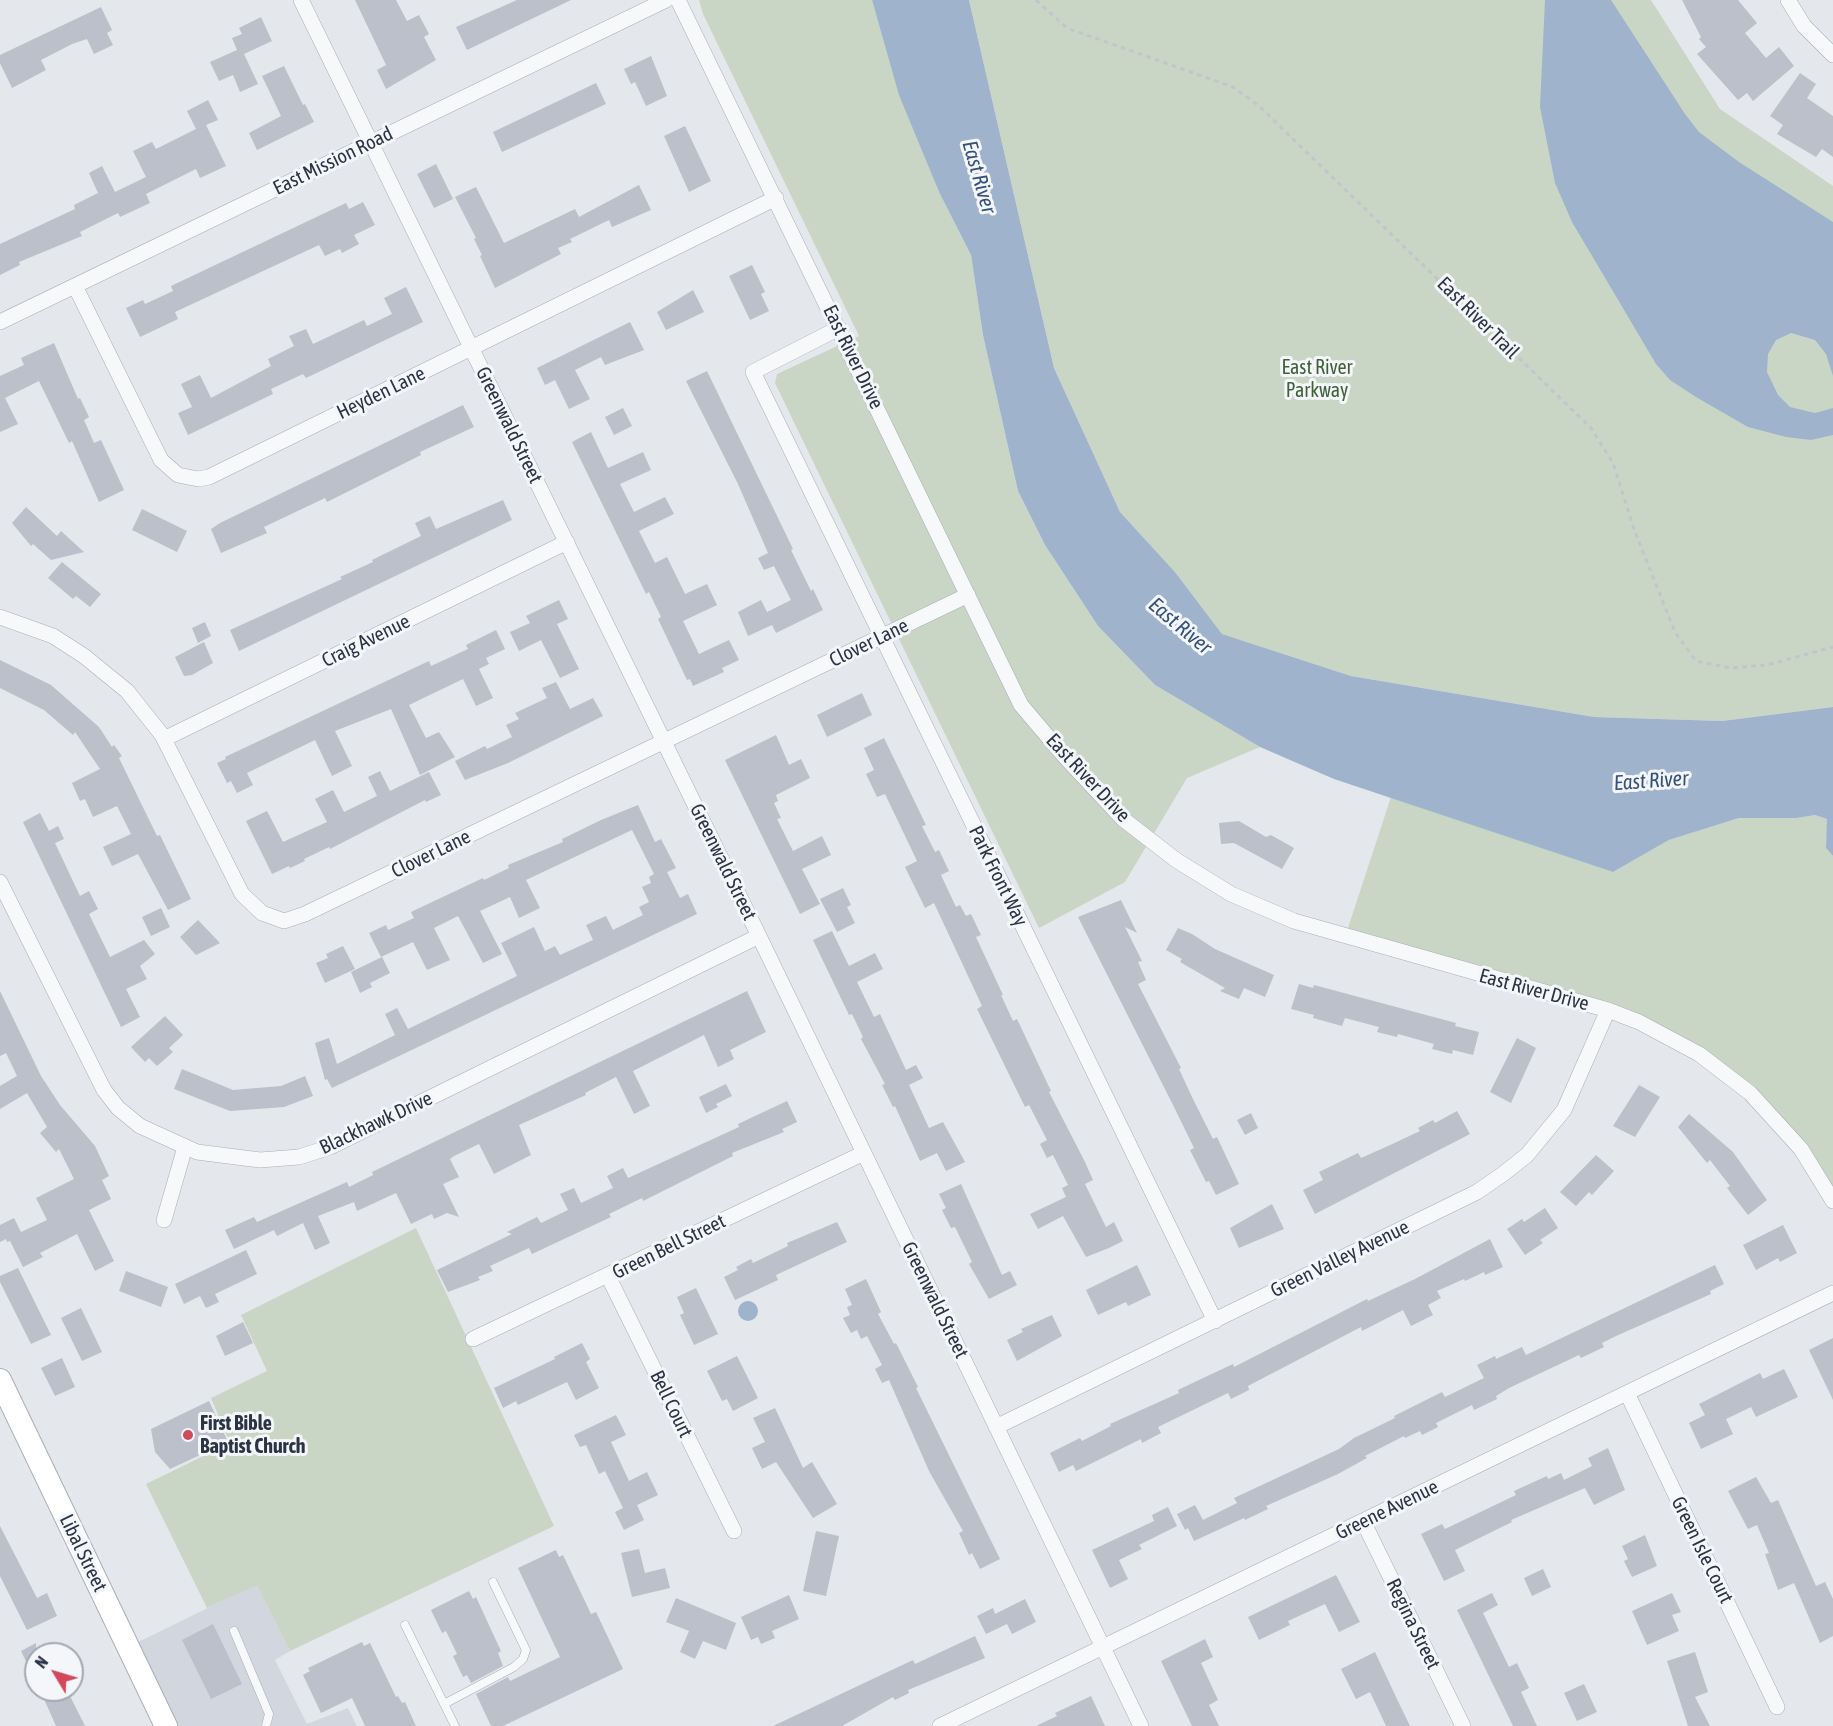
<!DOCTYPE html>
<html>
<head>
<meta charset="utf-8">
<style>
  body { margin:0 }
  #map { position:relative; width:1833px; height:1726px; overflow:hidden; background:#e4e7ec; font-family:"Asap Condensed",sans-serif }
  canvas { display:block }
  .north { position:absolute; left:24px; top:1642px; width:60px; height:60px; box-sizing:border-box; background:#f4f6f9; border:2px solid #a4a8b1; border-radius:50%; rotate:308deg; font-size:16px; font-weight:700; line-height:24px; text-align:center; color:#2b3445 }
  .north::after { content:''; display:block; margin:auto; width:21px; height:27px; background:#d1495b; clip-path:polygon(50% 0,100% 100%,50% 72%,0 100%) }
</style>
</head>
<body>
<div id="map">
<canvas width="1833" height="1726"></canvas>
<div class="north">N</div>
</div>
<script>
const c = document.querySelector('canvas').getContext('2d');
c.lineJoin = 'round';
function fillPath(path, color) { c.fillStyle = color; c.fill(path, 'evenodd'); }
const shape = rows => new Path2D(rows.map(r => 'M' + r).join(''));
function stroke(path, color, width, dash) { c.strokeStyle = color; c.lineWidth = width; c.lineCap = dash ? 'butt' : 'round'; c.setLineDash(dash || []); c.stroke(path); }
function write(font, color, halo, rows, align = 'center') {
  c.font = font + ' "Asap Condensed",sans-serif'; c.lineWidth = 6; c.setLineDash([]); c.textBaseline = 'middle'; c.strokeStyle = halo; c.fillStyle = color; for (const [text, x, y, turn = 0] of rows) {
    c.save(); c.translate(x, y); c.rotate((+turn || 0) * Math.PI / 180); c.textAlign = isNaN(turn) ? turn : align; if (halo) c.strokeText(text, 0, 0); c.fillText(text, 0, 0); c.restore();
  }
}
fillPath(shape([
  [257,1584,290,1651,275,1660,307,1724,348,1708,357,1726,166,1726,128,1647]
]), '#d2d6de');
fillPath(shape([
  [699,0,872,0,900,95,939,192,971,255,983,335,1018,491,1045,545,1098,626,1155,685,1260,747,1187,778,1125,882,1039,928,775,383,777,374,859,336,703,14],
  [969,0,1651,0,1720,109,1833,186,1833,707,1722,721,1594,717,1351,676,1222,634,1175,572,1120,512,1054,368],
  [1391,797,1613,872,1669,840,1739,818,1797,818,1815,815,1828,819,1826,848,1833,856,1833,1201,1750,1093,1639,1022,1345,937],
  [416,1228,554,1526,290,1651,257,1585,207,1608,146,1484,230,1443,211,1398,267,1371,241,1315]
]), '#c9d6c5');
fillPath(shape([
  [872,0,969,0,1054,368,1120,512,1175,572,1222,634,1351,676,1594,717,1722,721,1833,707,1833,856,1826,848,1827,819,1815,815,1797,818,1739,818,1669,840,1613,872,1334,779,1260,747,1155,685,1098,626,1045,545,1018,491,983,335,971,255,939,192,899,95],
  [1545,0,1611,0,1685,114,1699,132,1739,162,1833,222,1833,376,1826,354,1815,340,1791,333,1776,340,1768,354,1767,372,1778,395,1790,407,1815,413,1833,408,1833,435,1811,440,1786,437,1748,427,1696,397,1670,380,1656,364,1572,222,1555,183,1540,107],
  '738 1311a10 10 0 1 1 20 0a10 10 0 1 1-20 0Z'
]), '#9fb4cc');
fillPath(shape([
  [355,0,396,0,407,21,419,15,429,34,424,37,436,60,386,89,377,70,386,65],
  [517,0,571,0,467,50,456,27],
  [1682,0,1738,0,1757,23,1745,33,1766,58,1779,47,1794,66,1753,101,1747,93,1738,100,1697,54,1706,47,1699,39,1701,37],
  [101,7,112,30,107,33,113,45,94,54,87,39,72,44,41,60,46,70,12,88,0,63,0,55],
  [261,17,272,41,244,54,258,84,240,92,233,75,219,81,210,62,237,50,232,38,242,34,239,28],
  [651,56,667,96,646,106,635,82,631,84,624,69],
  [284,66,303,105,305,104,314,122,257,150,249,133,281,116,262,76],
  [1800,73,1816,84,1807,98,1833,116,1833,157,1822,149,1816,157,1777,134,1783,125,1770,116],
  [596,83,606,104,502,152,493,132],
  [208,100,218,120,206,125,226,166,200,178,196,169,146,194,150,203,120,217,118,213,80,232,82,236,19,262,20,265,0,275,0,244,75,209,74,205,98,193,89,173,102,166,115,192,146,177,133,151,152,142,156,149,196,129,187,111],
  [685,126,711,181,689,192,664,136],
  [436,164,453,199,434,208,417,174],
  [639,185,651,210,612,227,609,220,570,239,572,242,558,248,561,254,495,288,480,256,482,255,474,239,476,238,455,197,476,187,504,243,575,209,579,217],
  [363,202,375,225,354,235,359,244,342,253,340,249,325,256,319,245,175,312,178,319,140,337,126,308,143,300,145,304,173,291,171,286,346,203,349,209],
  [752,265,765,292,761,294,769,311,750,320,729,276],
  [406,287,423,322,306,378,303,374,271,389,273,394,188,435,178,413,192,407,181,384,200,375,211,398,271,366,268,359,294,346,289,336,306,329,313,344,364,320,367,326,392,314,384,298],
  [693,290,704,312,666,330,657,312],
  [630,322,644,350,605,365,601,357,575,370,590,399,569,409,555,380,545,385,537,368],
  [54,343,78,399,80,398,89,417,84,420,94,443,101,440,124,490,99,502,72,441,69,443,39,381,5,398,18,424,0,432,0,376,24,365,21,358],
  [707,371,793,549,791,550,811,591,813,589,823,610,776,633,772,625,748,636,738,612,761,600,767,612,791,600,774,566,764,570,758,558,768,553,738,484,686,381],
  [463,405,474,427,420,452,421,455,327,502,325,498,264,527,267,533,221,553,211,529,220,523],
  [623,408,632,426,614,435,605,417],
  [591,432,608,468,643,452,651,470,620,484,634,512,665,497,674,514,639,531,655,563,667,557,685,594,707,584,717,605,683,621,699,654,729,640,739,660,722,668,724,672,693,686,690,679,687,680,658,619,661,617,649,592,646,594,572,442],
  [503,500,512,520,239,651,230,630,342,579,340,577,373,562,372,560,421,536,415,523,430,516,436,529],
  [26,507,57,536,61,531,84,552,51,560,33,544,31,546,12,523],
  [142,509,187,531,177,552,132,530],
  [62,562,101,594,90,607,76,596,73,599,48,578],
  [559,600,568,619,557,624,579,669,560,678,541,640,519,651,510,632,530,623,526,616],
  [205,622,211,636,198,643,192,628],
  [496,630,505,649,486,658,489,664,479,669,493,698,476,706,463,679,409,705,426,738,439,732,455,757,420,775,391,709,335,731,352,766,332,776,315,740,247,773,253,785,237,793,231,781,227,783,217,763,226,759,225,757,429,661,431,666,468,649,466,645],
  [204,642,213,663,192,675,184,676,175,657],
  [0,660,51,685,99,727,112,747,114,745,122,756,119,758,157,836,160,835,191,899,168,910,138,854,112,866,103,847,131,834,117,806,93,817,85,799,80,801,72,783,100,769,75,732,73,735,44,710,0,688],
  [556,682,570,709,593,698,603,716,508,763,465,780,455,761,485,746,487,749,512,737,506,725,519,719,515,713,547,698,542,688],
  [862,693,872,715,827,737,817,715],
  [776,735,789,765,801,759,810,778,776,795,778,801,774,803,781,818,777,819,793,851,822,836,831,855,802,869,820,904,800,914,725,760],
  [884,738,926,825,922,826,935,852,939,850,949,871,941,875,956,907,960,905,966,916,971,914,981,935,976,937,1003,995,1001,995,1013,1021,1017,1019,1051,1091,1049,1092,1085,1162,1093,1180,1085,1184,1106,1227,1114,1222,1123,1241,1109,1248,1086,1257,1063,1216,1038,1229,1030,1214,1066,1197,1062,1188,1068,1185,1053,1155,1047,1158,1040,1144,1047,1140,1029,1105,1025,1107,977,1009,982,1006,934,903,925,908,905,867,917,861,885,794,877,797,866,774,874,770,864,748],
  [380,771,390,791,429,772,441,795,426,802,425,800,330,849,329,847,304,859,305,861,290,868,289,866,272,874,246,821,267,811,283,842,327,822,315,799,333,790,344,812,377,796,368,777],
  [638,805,655,842,661,839,676,868,667,872,680,898,688,894,697,914,332,1088,327,1079,325,1080,315,1043,329,1038,337,1064,395,1035,385,1014,397,1008,408,1029,517,976,501,943,534,927,545,951,555,946,560,955,593,940,586,925,606,916,613,930,643,915,639,907,649,902,642,887,651,883,649,877,654,874,632,830,526,880,540,908,519,918,510,897,480,911,502,954,483,963,458,916,434,928,450,960,427,970,413,942,381,957,369,933,386,925,388,930,414,918,411,912,483,878,484,880,509,868,508,865,563,842,562,839,601,820],
  [40,813,49,831,58,826,64,839,55,843,80,896,89,891,98,909,89,914,110,957,144,940,155,954,140,966,147,979,126,989,140,1017,121,1027,23,822],
  [1239,821,1266,837,1271,835,1294,848,1282,869,1234,843,1221,844,1219,823],
  [843,888,851,905,847,907,855,923,837,932,820,899],
  [1121,900,1137,933,1125,927,1142,961,1138,962,1146,980,1138,984,1181,1068,1179,1069,1192,1097,1213,1139,1217,1137,1239,1184,1216,1195,1209,1181,1206,1182,1190,1150,1194,1148,1175,1109,1078,917],
  [161,908,170,927,151,936,142,917],
  [198,920,220,943,196,955,180,937],
  [1178,928,1192,934,1215,949,1274,975,1265,997,1244,988,1239,999,1220,991,1225,988,1180,962,1182,959,1166,950],
  [832,931,849,966,875,953,883,969,857,982,874,1017,880,1014,906,1070,916,1065,923,1078,909,1085,929,1128,943,1122,965,1162,946,1171,937,1153,920,1161,895,1106,893,1107,882,1085,885,1084,861,1039,863,1037,852,1014,849,1015,813,940],
  [343,946,355,969,325,983,316,963,328,958,326,954],
  [382,957,390,973,370,983,372,987,360,993,351,972],
  [1299,984,1313,988,1314,985,1456,1023,1455,1026,1479,1032,1473,1055,1453,1050,1452,1054,1432,1049,1434,1044,1398,1034,1397,1037,1377,1032,1379,1027,1345,1018,1342,1026,1313,1018,1314,1015,1291,1009],
  [0,991,41,1076,60,1105,95,1146,109,1176,102,1180,111,1199,89,1210,114,1261,95,1271,77,1234,40,1253,43,1257,23,1267,10,1241,7,1242,6,1239,0,1242,0,1225,14,1218,21,1232,47,1220,36,1198,74,1179,59,1149,56,1152,40,1133,47,1127,27,1093,0,1109,0,1086,17,1076,6,1053,0,1056],
  [747,991,766,1032,730,1050,734,1059,718,1067,704,1035,633,1071,650,1106,634,1114,616,1077,585,1093,586,1095,519,1125,531,1155,494,1174,479,1144,454,1156,450,1159,459,1177,443,1184,459,1217,447,1213,434,1219,432,1214,411,1224,396,1193,357,1211,354,1202,318,1216,330,1243,315,1250,303,1223,277,1236,274,1230,234,1249,225,1230,254,1217,257,1222,347,1182,349,1187,373,1175,372,1172],
  [165,1016,183,1035,169,1048,173,1052,157,1066,149,1058,145,1062,131,1047],
  [1517,1038,1536,1048,1511,1103,1490,1092],
  [182,1069,233,1090,281,1086,305,1076,313,1096,284,1107,230,1111,174,1089],
  [726,1084,732,1096,716,1104,718,1107,706,1113,699,1097],
  [1639,1085,1660,1097,1635,1137,1613,1126],
  [787,1101,797,1122,782,1129,784,1132,732,1153,733,1156,643,1201,642,1198,609,1214,611,1217,532,1254,529,1248,490,1266,493,1271,478,1277,480,1280,448,1292,437,1270,512,1234,507,1232,537,1217,541,1223,568,1210,560,1194,574,1188,581,1203,613,1188,607,1176,623,1168,628,1178,739,1127,738,1124],
  [1457,1111,1470,1134,1315,1214,1303,1190,1323,1180,1319,1172,1358,1153,1361,1158,1388,1146,1420,1131,1418,1128,1433,1120,1435,1123],
  [1251,1113,1258,1128,1245,1135,1237,1120],
  [1689,1114,1733,1152,1767,1200,1748,1215,1727,1188,1730,1186,1710,1160,1707,1163,1678,1127],
  [1596,1155,1614,1171,1592,1195,1589,1192,1576,1206,1560,1192],
  [961,1184,1002,1275,1010,1271,1017,1285,989,1299,969,1264,972,1262,955,1227,951,1228,942,1210,946,1208,939,1194],
  [1272,1204,1284,1229,1239,1248,1230,1228],
  [1545,1208,1558,1228,1540,1240,1543,1243,1525,1255,1507,1229,1522,1219,1524,1222],
  [837,1222,847,1242,776,1275,778,1280,735,1300,724,1277,738,1270,736,1267,751,1259,753,1263,788,1246,787,1243],
  [1783,1225,1797,1253,1780,1262,1778,1258,1756,1270,1743,1245],
  [1490,1239,1503,1267,1485,1275,1484,1272,1465,1281,1464,1279,1437,1291,1441,1298,1428,1305,1433,1315,1411,1326,1403,1310,1362,1331,1361,1327,1267,1376,1248,1386,1249,1390,1231,1399,1228,1393,1158,1427,1161,1433,1142,1443,1141,1439,1076,1471,1073,1465,1059,1472,1050,1453,1080,1438,1082,1441,1111,1426,1110,1424,1179,1393,1178,1390,1201,1379,1233,1364,1234,1367,1367,1299,1368,1301,1415,1279],
  [246,1250,257,1274,215,1294,219,1302,206,1308,200,1296,184,1304,175,1284],
  [1137,1265,1151,1295,1128,1306,1126,1302,1098,1315,1086,1290],
  [1715,1265,1724,1284,1710,1291,1711,1294,1616,1336,1602,1343,1604,1347,1581,1358,1579,1355,1509,1388,1496,1396,1497,1399,1474,1410,1472,1405,1436,1423,1438,1427,1422,1435,1420,1431,1405,1438,1404,1436,1365,1456,1367,1458,1338,1474,1266,1506,1268,1509,1245,1520,1244,1518,1194,1541,1188,1528,1185,1530,1177,1514,1195,1505,1203,1520,1237,1503,1234,1498,1339,1449,1354,1438,1395,1418,1394,1416,1442,1392,1445,1397,1484,1378,1477,1365,1495,1356,1496,1359,1522,1347,1526,1355],
  [18,1268,51,1335,31,1344,0,1282,0,1276],
  [126,1271,168,1287,161,1307,119,1291],
  [866,1279,881,1312,878,1314,894,1344,896,1343,918,1387,916,1388,1000,1559,980,1569,972,1553,969,1555,959,1533,963,1531,929,1471,889,1380,882,1383,875,1369,882,1365,867,1336,861,1339,857,1330,851,1333,843,1318,850,1315,847,1307,852,1305,845,1289],
  [696,1288,718,1334,694,1345,680,1315,684,1313,677,1297],
  [81,1308,102,1352,82,1361,61,1318],
  [1052,1315,1062,1336,1017,1361,1007,1340,1023,1332,1021,1329],
  [243,1322,253,1343,225,1356,216,1336],
  [1833,1338,1833,1400,1809,1350],
  [582,1343,590,1359,586,1362,599,1388,576,1400,567,1382,518,1405,516,1401,503,1408,494,1388,555,1359,554,1357],
  [737,1356,758,1398,733,1411,727,1399,722,1401,707,1371],
  [62,1358,75,1387,55,1396,41,1368],
  [1784,1369,1798,1397,1756,1417,1751,1407,1726,1419,1733,1434,1701,1449,1689,1423,1705,1415,1699,1404,1760,1373,1763,1379],
  [209,1401,228,1442,170,1469,155,1452,151,1429],
  [775,1408,803,1468,812,1462,837,1504,813,1518,776,1462,762,1469,752,1448,765,1442,753,1418],
  [616,1415,626,1435,611,1442,629,1481,647,1472,658,1495,637,1505,644,1520,624,1530,615,1512,623,1508,605,1471,599,1474,586,1445,580,1447,574,1435],
  [1608,1448,1625,1490,1594,1505,1585,1488,1511,1520,1512,1522,1455,1550,1465,1571,1444,1581,1421,1534,1442,1524,1445,1529,1516,1495,1514,1491,1547,1476,1548,1479,1561,1473,1564,1480,1592,1466,1588,1458],
  [1756,1477,1771,1503,1778,1500,1816,1586,1825,1582,1833,1599,1833,1636,1820,1643,1794,1583,1778,1590,1765,1554,1769,1553,1757,1525,1748,1529,1728,1491],
  [1168,1507,1177,1526,1139,1545,1142,1549,1119,1560,1128,1579,1110,1588,1092,1550,1154,1521,1152,1515],
  [0,1526,37,1598,47,1593,57,1616,27,1630,0,1576],
  [816,1531,839,1536,826,1596,803,1591],
  [1645,1535,1657,1566,1632,1577,1624,1561,1628,1559,1622,1546],
  [639,1549,645,1573,665,1568,670,1588,632,1597,621,1553],
  [556,1550,559,1557,563,1555,591,1614,596,1612,623,1669,503,1726,491,1726,476,1694,508,1677,510,1681,560,1657,518,1568],
  [1543,1569,1551,1587,1532,1596,1524,1578],
  [1336,1575,1360,1622,1339,1632,1325,1604,1288,1621,1290,1625,1259,1640,1248,1617],
  [469,1591,473,1599,476,1597,501,1651,498,1653,503,1666,471,1683,467,1675,463,1677,453,1656,457,1654,446,1631,442,1633,431,1610],
  [1492,1593,1498,1605,1483,1613,1509,1667,1517,1663,1529,1688,1521,1692,1537,1726,1513,1726,1457,1610],
  [1672,1593,1681,1612,1672,1615,1679,1631,1647,1645,1632,1611],
  [789,1595,799,1619,772,1631,775,1638,761,1644,758,1637,751,1640,741,1617],
  [676,1598,736,1623,726,1650,703,1641,695,1659,680,1652,689,1631,666,1622],
  [1025,1599,1036,1622,1012,1634,1007,1624,986,1634,977,1616,993,1608,995,1614],
  [213,1624,242,1684,211,1699,182,1640],
  [975,1636,985,1658,908,1690,909,1693,895,1700,893,1697,842,1726,773,1726,913,1660,915,1664],
  [1205,1639,1213,1657,1201,1663,1218,1700,1209,1705,1219,1726,1192,1726,1161,1661],
  [362,1642,364,1646,370,1643,396,1697,398,1696,402,1703,405,1702,416,1726,365,1726,352,1698,321,1713,303,1675,310,1671,308,1668],
  [36,1643,36,1682,21,1651],
  [1375,1652,1396,1697,1410,1726,1386,1726,1370,1692,1356,1699,1341,1669],
  [1695,1652,1708,1692,1695,1697,1710,1726,1688,1726,1667,1661],
  [1584,1684,1597,1712,1577,1721,1564,1693],
  [40,1690,67,1690,85,1726,56,1726],
  [1091,1696,1105,1726,1036,1726,1057,1716,1055,1713]
]), '#bbc0ca');
const lane = shape([
  [405,1625,455,1726],
  [234,1631,269,1714,266,1726],
  [444,1704,514,1667,523,1659,526,1650,493,1582]
]);
const street = shape([
  [301,0,759,936,1141,1726],
  [678,0,1021,705,1065,757,1123,819,1176,860,1231,894,1294,921,1608,1010,1639,1022,1699,1054,1750,1093,1801,1149,1833,1201],
  [1788,0,1804,26,1833,55],
  [75,286,161,460,178,475,198,479,209,477,776,198],
  [0,322,666,0],
  [839,328,753,372,1215,1321],
  [0,617,53,636,84,656,127,691,162,735,242,894,262,913,284,921,305,914,968,595],
  [164,739,567,542],
  [0,882,104,1090,118,1108,140,1126,197,1152,260,1160,299,1157,330,1147,759,936],
  [164,1220,185,1147],
  [608,1276,734,1531],
  [473,1339,864,1153],
  [1627,1393,1777,1707],
  [996,1427,1477,1192,1503,1174,1527,1155,1564,1110,1608,1010],
  [1363,1521,1463,1726],
  [940,1726,1833,1293]
]);
const secondary = shape([
  [0,1380,166,1726]
]);
stroke(lane, '#a9aeb7', 9);
stroke(street, '#a9aeb7', 16);
stroke(secondary, '#a9aeb7', 24);
stroke(shape([
  [1036,0,1067,28,1233,87,1258,105,1591,428,1613,463,1635,532,1675,632,1696,661,1731,668,1767,665,1833,647]
]), '#c2c5cb', 3, [4.5, 4.5]);
stroke(lane, '#f7f8fa', 8);
stroke(street, '#f7f8fa', 15);
stroke(secondary, '#fff', 22);
for (const [x, y, r, color] of [
  [188,1435,6,"#d1495b"]
]) { const dot = new Path2D(); dot.arc(x, y, r, 0, 2 * Math.PI); c.fillStyle = color; c.fill(dot); stroke(dot, '#f4f6f9', 2); }
write('20px', '#2b3445', '#f4f6f9', [
  ["East Mission Road",333,161,-26],
  ["East River Trail",1478,318,45],
  ["East River Drive",853,357,64],
  ["Heyden Lane",381,393,-26],
  ["Greenwald Street",509,425,64],
  ["Craig Avenue",366,641,-26],
  ["Clover Lane",869,643,-26],
  ["East River Drive",1088,778,47],
  ["Clover Lane",431,854,-26],
  ["Greenwald Street",723,862,64],
  ["Park Front Way",998,876,64],
  ["East River Drive",1534,990,15],
  ["Blackhawk Drive",376,1123,-25],
  ["Green Bell Street",669,1247,-26],
  ["Green Valley Avenue",1340,1259,-26],
  ["Greenwald Street",935,1300,64],
  ["Bell Court",671,1404,64],
  ["Greene Avenue",1387,1510,-26],
  ["Green Isle Court",1702,1550,64],
  ["Libal Street",83,1553,64],
  ["Regina Street",1413,1624,64]
]);
write('20px', '#3f6138', '#f4f6f9', [
  ["East River",1317,368],
  ["Parkway",1317,391]
]);
write('bold 20px', '#2b3445', '#f4f6f9', [
  ["First Bible",200,1424],
  ["Baptist Church",200,1447]
], 'left');
write('italic 21px', '#34527a', '#f4f6f9', [
  ["East River",979,177,74],
  ["East River",1180,626,40],
  ["East River",1651,781,-4]
]);
</script>
</body>
</html>
